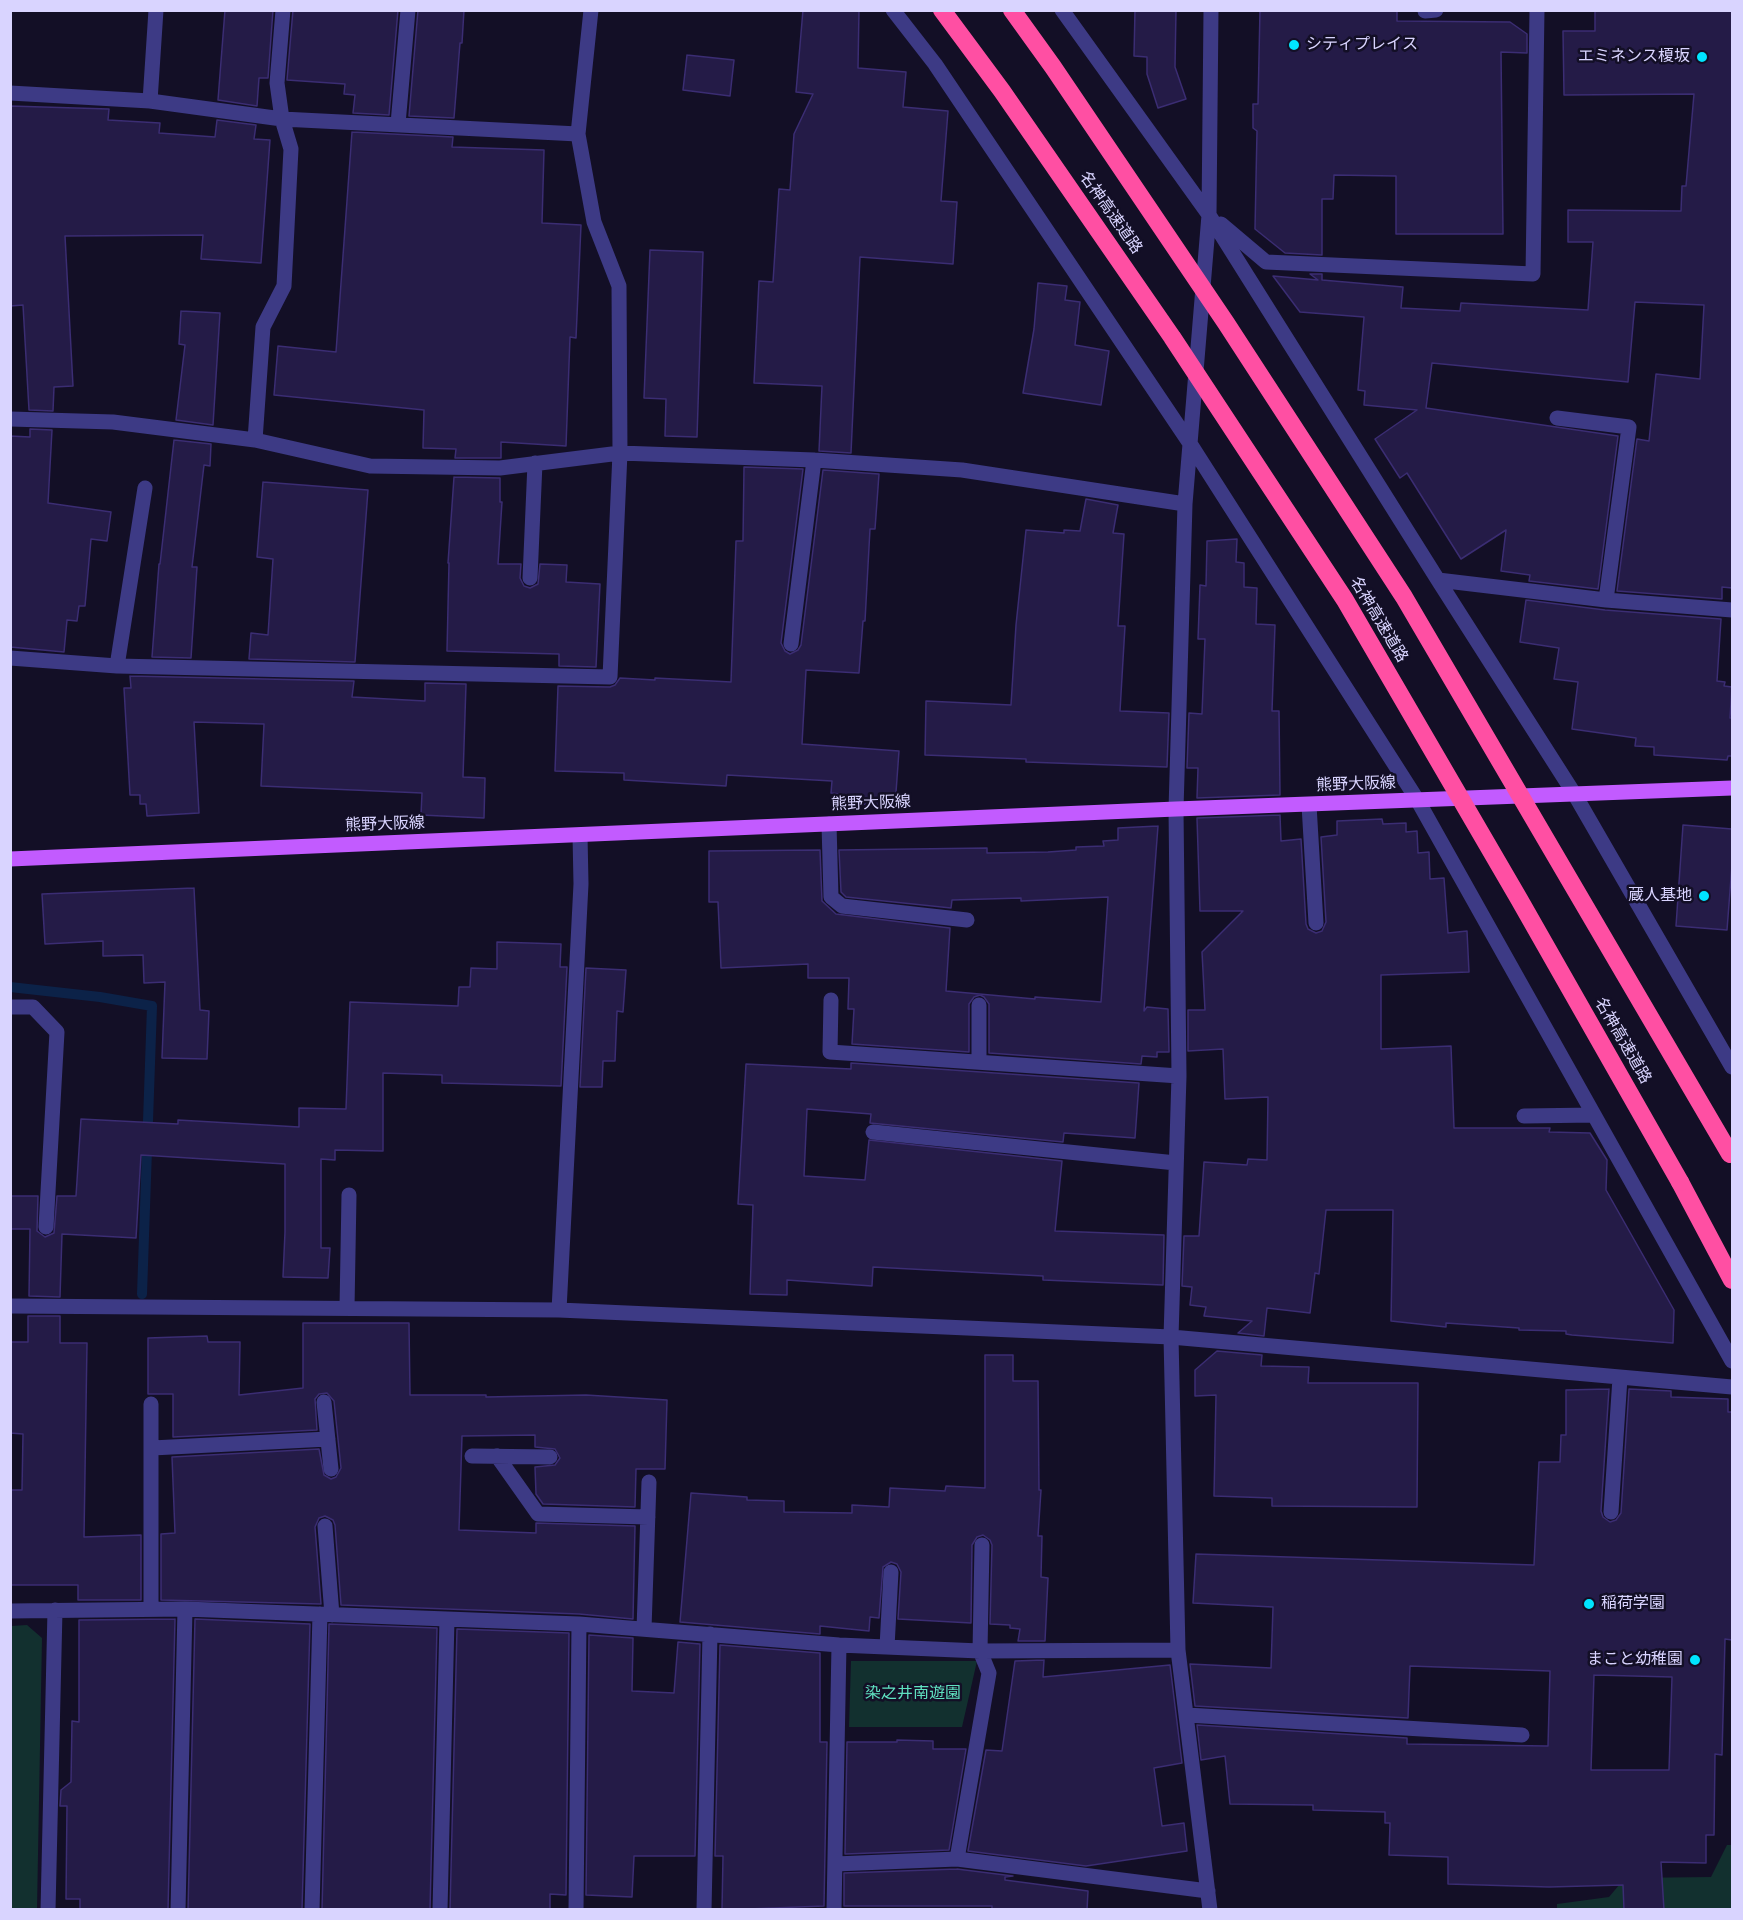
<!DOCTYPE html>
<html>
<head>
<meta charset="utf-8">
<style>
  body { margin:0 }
  #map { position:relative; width:1743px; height:1920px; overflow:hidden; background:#130f26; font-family:"Nunito Sans",sans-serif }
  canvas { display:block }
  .frame { position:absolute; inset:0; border:12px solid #d9d4ff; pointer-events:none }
</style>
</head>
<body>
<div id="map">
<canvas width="1743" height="1920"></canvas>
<div class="frame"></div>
</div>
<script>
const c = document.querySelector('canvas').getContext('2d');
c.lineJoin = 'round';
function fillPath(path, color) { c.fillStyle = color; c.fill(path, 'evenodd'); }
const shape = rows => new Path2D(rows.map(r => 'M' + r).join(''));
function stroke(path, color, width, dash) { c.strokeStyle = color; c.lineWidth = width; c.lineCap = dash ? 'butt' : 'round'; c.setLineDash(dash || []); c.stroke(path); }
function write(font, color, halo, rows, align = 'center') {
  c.font = font + ' "Nunito Sans","Noto Sans JP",sans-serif'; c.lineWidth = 5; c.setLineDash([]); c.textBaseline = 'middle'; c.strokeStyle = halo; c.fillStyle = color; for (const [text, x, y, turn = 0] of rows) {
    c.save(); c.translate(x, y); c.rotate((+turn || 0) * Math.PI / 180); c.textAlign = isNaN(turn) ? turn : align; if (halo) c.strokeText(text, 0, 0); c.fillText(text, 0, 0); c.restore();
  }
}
fillPath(shape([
  [27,1625,42,1638,37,1909,11,1909,11,1626],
  [851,1661,977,1661,962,1727,849,1727],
  [1727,1845,1732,1845,1732,1909,1557,1910,1557,1904,1609,1897,1625,1878,1711,1877]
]), '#12302f');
stroke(shape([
  [10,987,100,997,152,1006,142,1294]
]), '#0c2248', 10);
const building = shape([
  [225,10,273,10,268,78,259,78,257,106,218,100,225,10],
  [293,10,398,10,389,115,353,113,355,95,344,94,345,84,287,80,293,10],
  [418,10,464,10,462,43,460,43,454,118,409,116,418,10],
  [803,10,859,10,858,68,906,72,903,107,948,111,941,201,957,202,953,264,860,257,851,453,819,451,822,386,754,383,759,281,773,282,779,189,790,190,794,134,813,94,796,92,803,10],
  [1135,10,1176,10,1175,67,1186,99,1158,108,1147,74,1147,57,1134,56,1135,10],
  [1260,10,1397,11,1397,21,1510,22,1527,34,1527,53,1501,52,1503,234,1396,234,1396,176,1334,175,1333,199,1322,199,1322,255,1285,253,1255,229,1257,131,1253,128,1253,104,1258,104,1260,10],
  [1595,10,1732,10,1732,588,1722,587,1722,599,1617,591,1637,439,1649,441,1656,374,1700,379,1704,305,1635,302,1628,382,1432,363,1426,408,1618,436,1598,589,1529,581,1530,575,1501,571,1506,530,1461,559,1407,473,1400,478,1375,439,1417,410,1364,405,1365,391,1358,390,1364,317,1300,312,1273,276,1318,280,1310,274,1322,274,1322,280,1403,287,1401,308,1460,311,1461,303,1588,310,1593,242,1568,242,1568,210,1681,211,1682,186,1686,186,1694,94,1564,95,1563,31,1595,31,1595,10],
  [687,55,734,60,730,96,683,90,687,55],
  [10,106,109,109,108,120,160,123,159,133,215,137,217,120,256,125,254,139,270,140,261,263,201,259,203,235,65,236,73,386,54,387,53,411,29,410,23,305,10,306,10,106],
  [352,132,453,137,452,147,544,150,542,223,581,225,576,338,570,337,566,446,501,442,501,458,455,458,456,449,423,448,424,410,274,395,278,346,336,352,352,132],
  [650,250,703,252,697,437,665,436,666,399,644,398,650,250],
  [1038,283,1067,286,1065,300,1080,302,1075,345,1109,351,1101,405,1023,393,1034,329,1038,283],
  [181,311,220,313,213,425,176,420,185,345,179,344,181,311],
  [30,429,52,430,48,503,111,512,107,541,91,539,85,606,79,606,77,621,67,620,64,652,10,647,10,436,30,437,30,429],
  [174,440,211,444,210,466,204,465,192,567,197,567,191,658,152,657,159,564,160,564,174,440],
  [744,467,803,469,781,643,785,651,790,654,798,650,801,645,823,470,879,474,875,529,870,529,865,621,863,621,859,673,806,670,802,744,899,751,895,806,840,803,840,794,831,793,832,781,727,775,726,786,624,780,624,773,555,771,558,686,610,687,615,685,620,678,655,680,655,678,731,682,736,541,743,541,744,467],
  [454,477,500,478,500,502,502,502,498,564,521,564,520,578,524,586,530,588,538,584,540,564,567,565,566,582,600,584,596,667,559,666,559,654,447,651,449,563,448,563,454,477],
  [263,482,368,490,355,662,249,659,251,633,268,635,273,559,257,557,263,482],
  [1086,499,1118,505,1113,533,1124,534,1118,626,1125,626,1120,711,1169,713,1167,767,1026,762,1026,759,925,755,926,701,1011,705,1016,625,1026,530,1064,533,1064,530,1080,531,1086,499],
  [1237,539,1236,562,1244,563,1244,587,1257,588,1256,624,1275,625,1272,711,1279,711,1280,795,1197,798,1198,768,1187,768,1189,713,1202,714,1205,639,1198,639,1200,585,1206,586,1207,541,1237,539],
  [1526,600,1605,610,1721,619,1717,681,1725,682,1724,686,1732,687,1730,718,1732,718,1732,756,1728,756,1727,760,1654,755,1654,747,1635,746,1636,738,1572,729,1578,682,1554,679,1559,648,1520,642,1526,600],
  [130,676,354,681,352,697,425,701,425,683,466,684,463,777,485,778,484,818,421,815,422,793,261,786,264,724,194,722,199,813,147,816,146,804,140,804,140,795,130,795,124,688,131,688,130,676],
  [1280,815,1281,841,1301,839,1306,924,1308,929,1316,933,1322,931,1326,922,1321,837,1337,835,1337,821,1382,819,1383,824,1406,823,1406,832,1417,831,1418,853,1429,852,1430,879,1444,878,1448,933,1467,931,1469,972,1381,975,1381,1049,1451,1046,1454,1128,1550,1128,1549,1132,1590,1133,1607,1160,1606,1190,1674,1310,1673,1343,1572,1335,1566,1334,1566,1331,1519,1330,1519,1328,1446,1323,1446,1327,1391,1321,1393,1210,1326,1210,1319,1274,1315,1273,1310,1313,1267,1308,1264,1336,1238,1333,1252,1321,1204,1316,1206,1307,1190,1305,1192,1287,1182,1286,1184,1236,1199,1236,1204,1162,1247,1165,1248,1159,1267,1160,1268,1097,1225,1099,1223,1049,1188,1051,1188,1010,1205,1010,1202,952,1243,911,1200,911,1197,818,1280,815],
  [1683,825,1732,829,1732,865,1727,930,1676,926,1683,825],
  [1158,826,1144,1011,1147,1007,1168,1009,1169,1052,1157,1052,1157,1057,1142,1056,1141,1064,989,1053,989,1004,984,997,980,995,974,997,969,1004,969,1052,852,1044,854,1009,848,1009,849,978,808,978,808,964,721,968,718,902,709,902,709,851,820,850,822,901,836,914,950,928,946,991,1035,999,1035,997,1101,1002,1108,897,1021,901,1021,898,952,900,951,908,846,897,841,892,839,850,987,848,987,853,1048,852,1076,850,1076,847,1104,846,1103,841,1118,840,1118,828,1158,826],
  [194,888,200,1010,209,1011,207,1059,162,1058,165,982,144,983,143,955,103,956,103,941,45,944,42,894,194,888],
  [497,942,561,944,560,967,567,967,561,1086,442,1083,442,1075,383,1073,383,1151,335,1150,335,1160,321,1159,321,1248,330,1248,328,1278,283,1277,285,1232,285,1164,141,1155,136,1238,62,1234,60,1297,29,1296,30,1229,10,1229,10,1196,38,1196,37,1231,45,1237,54,1233,57,1196,76,1196,81,1119,178,1124,178,1120,299,1127,299,1108,346,1109,350,1002,458,1006,459,987,470,987,471,968,497,969,497,942],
  [586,968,626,970,623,1012,617,1011,615,1061,603,1061,602,1087,580,1087,586,968],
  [851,1063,1139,1083,1135,1138,1064,1133,1063,1142,870,1123,871,1114,807,1109,804,1176,865,1180,869,1140,1062,1161,1055,1231,1164,1235,1163,1285,1043,1280,1043,1276,873,1267,872,1286,787,1280,787,1295,750,1294,753,1205,738,1204,746,1064,851,1069,851,1063],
  [28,1316,60,1316,60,1343,87,1343,84,1537,141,1535,141,1600,78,1600,78,1585,10,1585,10,1490,22,1490,23,1434,10,1433,10,1342,28,1342,28,1316],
  [303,1323,409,1323,410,1395,486,1395,486,1397,586,1395,667,1400,665,1469,636,1469,635,1507,543,1504,536,1494,535,1467,555,1465,560,1458,555,1449,535,1447,535,1435,462,1436,459,1530,536,1533,536,1523,635,1526,633,1619,579,1614,341,1605,335,1525,333,1520,325,1516,319,1518,315,1527,321,1604,161,1600,161,1534,175,1533,172,1457,319,1449,324,1475,331,1479,336,1477,341,1468,334,1401,327,1393,319,1394,315,1399,317,1430,173,1437,173,1394,148,1394,148,1338,207,1336,208,1342,240,1342,239,1395,303,1388,303,1323],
  [1217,1351,1262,1355,1261,1366,1309,1367,1308,1383,1418,1383,1417,1507,1272,1506,1272,1498,1214,1496,1216,1395,1195,1396,1195,1370,1217,1351],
  [985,1355,1013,1355,1013,1381,1038,1381,1039,1490,1041,1490,1038,1536,1042,1536,1041,1577,1048,1578,1045,1641,1018,1641,1020,1629,1010,1628,1010,1625,990,1624,992,1545,990,1540,983,1535,977,1537,972,1545,971,1623,898,1619,901,1572,897,1564,891,1562,883,1567,879,1618,870,1617,869,1631,820,1626,820,1634,680,1622,691,1493,747,1497,747,1500,784,1501,784,1512,852,1513,852,1505,889,1507,890,1488,945,1491,946,1486,985,1488,985,1355],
  [1609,1389,1601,1511,1603,1517,1610,1522,1616,1520,1621,1513,1629,1389,1671,1391,1671,1397,1728,1399,1728,1412,1732,1412,1732,1640,1725,1639,1722,1755,1715,1754,1714,1835,1706,1835,1706,1863,1661,1862,1664,1910,1624,1910,1623,1885,1549,1887,1448,1884,1448,1857,1389,1855,1390,1823,1385,1823,1385,1812,1313,1810,1313,1805,1230,1804,1225,1756,1201,1760,1197,1725,1407,1738,1407,1744,1548,1746,1550,1671,1410,1666,1408,1718,1195,1706,1190,1664,1271,1668,1273,1607,1193,1603,1196,1554,1534,1565,1539,1462,1560,1462,1561,1435,1566,1435,1566,1390,1609,1389],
  [1594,1675,1672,1677,1669,1770,1591,1770,1594,1675],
  [175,1619,168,1910,80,1910,80,1899,66,1899,67,1806,60,1806,61,1790,71,1782,72,1721,79,1722,79,1620,175,1619],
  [195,1619,310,1624,302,1910,188,1910,195,1619],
  [329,1624,437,1628,430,1910,322,1910,329,1624],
  [457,1629,569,1633,566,1895,550,1894,550,1910,450,1910,457,1629],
  [589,1635,633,1638,632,1691,674,1693,678,1642,700,1644,695,1856,634,1856,632,1897,586,1895,589,1635],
  [720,1645,820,1653,820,1742,827,1742,824,1906,722,1910,723,1856,715,1856,720,1645],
  [1044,1660,1043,1677,1170,1665,1182,1763,1154,1768,1162,1826,1184,1823,1187,1851,1086,1866,968,1851,986,1750,1002,1751,1015,1661,1044,1660],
  [897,1740,933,1741,933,1749,966,1749,949,1850,845,1854,847,1742,897,1742,897,1740],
  [957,1869,1013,1876,1005,1877,1005,1880,1088,1891,1087,1910,992,1910,992,1906,844,1906,844,1873,957,1869]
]);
fillPath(building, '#241b47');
stroke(building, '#3b2d73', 1.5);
stroke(shape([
  [893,10,935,64,1191,445,1418,801,1732,1361],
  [1062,10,1209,215,1438,580,1575,795,1732,1067],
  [1425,11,1436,10],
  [10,93,150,101,282,119,578,134],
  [150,101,156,10],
  [398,124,408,10],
  [1221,224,1266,262,1533,274,1537,10],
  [1557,418,1629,427,1606,600],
  [10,419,113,422,255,440,370,466,500,468,620,453,814,460,962,470,1185,504],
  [255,440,263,327,284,286,291,149,282,119,277,83,283,10],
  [530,578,535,463],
  [1438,580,1606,600,1732,610],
  [791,644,814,460],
  [10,658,117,666,610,677,620,453,619,286,594,222,578,134,591,10],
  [117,666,145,488],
  [1309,805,1316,923],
  [829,824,831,897,842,906,967,920],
  [831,1000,830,1052,1179,1076],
  [979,1005,979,1062],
  [10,1007,33,1007,57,1032,46,1227],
  [1524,1116,1594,1115],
  [873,1132,1176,1163],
  [10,1306,559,1310,1171,1337,1732,1387],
  [347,1308,349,1195],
  [559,1310,581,884,580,835],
  [324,1402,331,1469],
  [151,1404,151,1609],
  [152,1448,328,1439],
  [472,1456,550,1457],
  [497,1456,538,1514,648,1517],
  [1611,1512,1620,1378],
  [325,1526,332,1615],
  [10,1611,185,1609,447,1619,579,1624,839,1645,980,1651,1178,1650],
  [644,1629,649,1482],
  [887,1647,891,1572],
  [1187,1715,1522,1735],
  [957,1859,989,1673,980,1651,982,1545],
  [835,1864,957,1859,1208,1891],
  [48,1910,55,1610],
  [178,1910,185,1609],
  [312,1910,320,1614],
  [440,1910,447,1619],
  [576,1910,579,1624],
  [704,1910,710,1634],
  [834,1910,839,1645],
  [1210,1910,1178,1650,1171,1337,1179,1076,1176,809,1185,504,1209,215,1211,10]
]), '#3d3a85', 15);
stroke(shape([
  [10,859,1176,809,1732,788]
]), '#c25bff', 15);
stroke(shape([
  [1680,1182,1732,1280]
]), '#ff4fa3', 18);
stroke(shape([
  [942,10,1002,91,1172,337,1345,600,1519,899,1680,1182],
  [1012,10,1053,67,1226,323,1404,597,1730,1154]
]), '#ff4fa3', 18);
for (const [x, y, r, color] of [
  [1294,45,6,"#00e5ff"],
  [1702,57,6,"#00e5ff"],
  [1704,896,6,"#00e5ff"],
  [1589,1604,6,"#00e5ff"],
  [1695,1660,6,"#00e5ff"]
]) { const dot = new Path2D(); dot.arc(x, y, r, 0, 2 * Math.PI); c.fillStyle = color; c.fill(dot); stroke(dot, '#130f26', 2); }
write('16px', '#d9d4ff', '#130f26', [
  ["シティプレイス",1306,45,"left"],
  ["エミネンス榎坂",1690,57],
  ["蔵人基地",1692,896],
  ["稲荷学園",1601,1604,"left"],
  ["まこと幼稚園",1683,1660]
], 'right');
write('16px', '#d9d4ff', '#130f26', [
  ["名神高速道路",1110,213,55],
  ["名神高速道路",1378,620,59],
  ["熊野大阪線",1356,785,-2],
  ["熊野大阪線",871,804,-2],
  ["熊野大阪線",385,825,-2],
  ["名神高速道路",1622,1041,60]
]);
write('16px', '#5fe0c0', '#130f26', [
  ["染之井南遊園",913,1694]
]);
</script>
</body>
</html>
